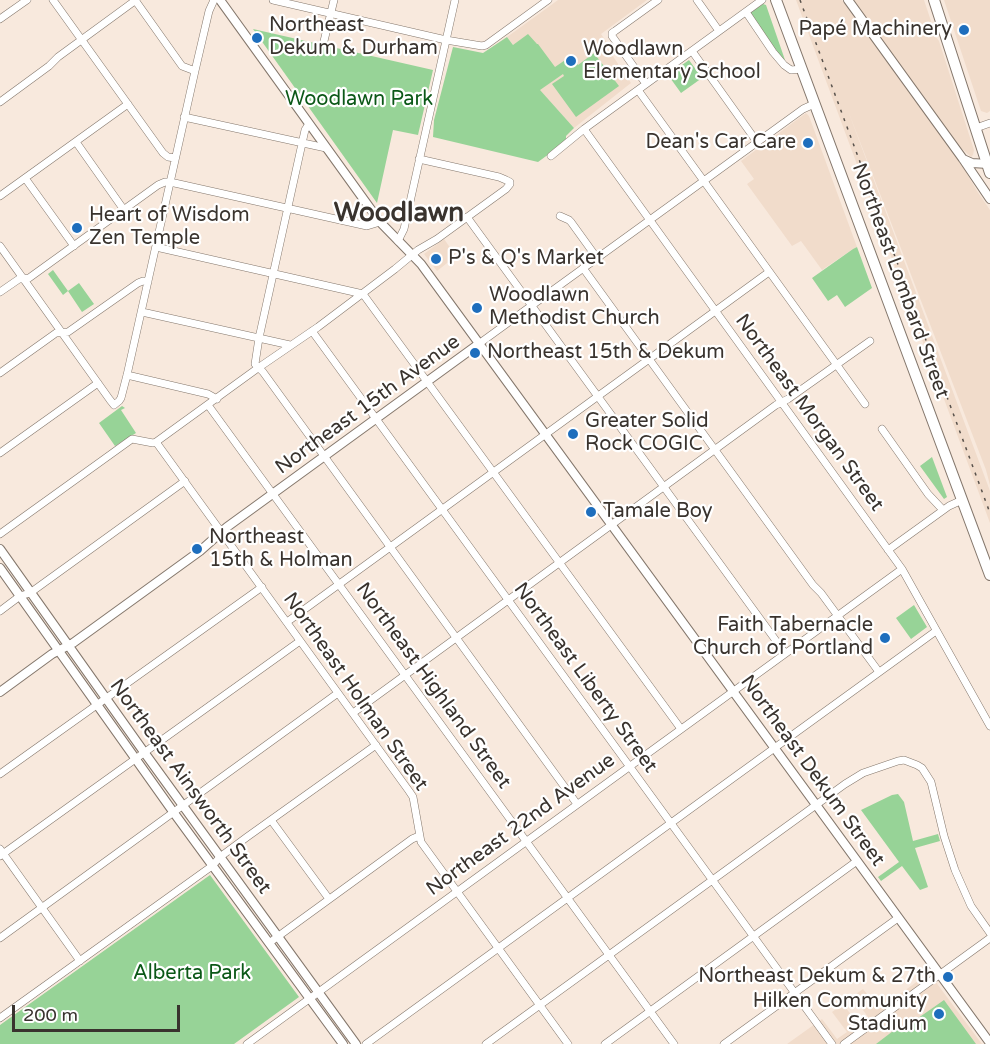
<!DOCTYPE html>
<html>
<head>
<meta charset="utf-8">
<style>
  body { margin:0 }
  #map { position:relative; width:990px; height:1044px; overflow:hidden; background:#f8e9dd; font-family:"Varela Round",sans-serif }
  canvas { display:block }
  .scale { position:absolute; left:12px; top:1005px; width:168px; height:27px; box-sizing:border-box; border:3px solid #39332e; border-top:0; padding-left:8px; font-size:18px; line-height:21px; white-space:nowrap; color:#39332e; -webkit-text-stroke:4px #fff; paint-order:stroke }
</style>
</head>
<body>
<div id="map">
<canvas width="990" height="1044"></canvas>
<div class="scale">200 m</div>
</div>
<script>
const c = document.querySelector('canvas').getContext('2d');
c.lineJoin = 'round';
function fillPath(path, color) { c.fillStyle = color; c.fill(path, 'evenodd'); }
const shape = rows => new Path2D(rows.map(r => 'M' + r).join(''));
function stroke(path, color, width, dash) { c.strokeStyle = color; c.lineWidth = width; c.lineCap = dash ? 'butt' : 'round'; c.setLineDash(dash || []); c.stroke(path); }
function write(font, color, halo, rows, align = 'center') {
  c.font = font + ' "Varela Round",sans-serif'; c.lineWidth = 4.5; c.setLineDash([]); c.textBaseline = 'middle'; c.strokeStyle = halo; c.fillStyle = color; for (const [text, x, y, turn = 0] of rows) {
    c.save(); c.translate(x, y); c.rotate((+turn || 0) * Math.PI / 180); c.textAlign = isNaN(turn) ? turn : align; if (halo) c.strokeText(text, 0, 0); c.fillText(text, 0, 0); c.restore();
  }
}
fillPath(shape([
  [558,0,647,0,601,34,608,44,606,46,631,83,574,128,540,91,519,52,507,37],
  [796,0,842,0,962,165,977,191,990,210,990,485,986,470,847,108,990,491,990,523],
  [853,0,924,0,933,27,930,29,939,41,974,150,973,155,971,157,960,147],
  [944,0,990,0,990,111,987,113,981,111],
  [806,113,809,116,857,247,853,249,822,270,801,241,792,246,747,184,754,179,741,161],
  [444,239,456,256,437,271,424,254],
  [929,973,982,1044,787,1044,822,1019,837,1039,847,1032,832,1012,843,1004,858,1024,868,1017,853,996,863,989,879,1009]
]), '#f1dccb');
fillPath(shape([
  [763,4,766,5,785,60,781,58,751,15,751,12],
  [253,29,433,70,418,135,393,130,377,203],
  [528,34,537,44,538,44,555,67,571,56,578,65,594,53,619,86,576,117,552,84,564,76,563,74,540,90,574,128,566,136,566,140,564,143,538,162,433,137,434,120,453,47,483,53,507,37,513,45],
  [689,60,702,78,681,93,668,75],
  [857,247,872,288,845,307,837,295,828,301,812,278,853,249],
  [53,270,68,291,79,283,94,304,82,312,68,291,63,295,48,274],
  [122,406,125,408,121,410,136,433,115,446,99,423],
  [932,457,947,497,944,499,920,466],
  [914,605,927,627,911,639,896,618],
  [898,794,904,802,913,841,938,834,940,841,915,848,928,887,920,890,902,866,881,881,878,877,899,862,861,810,892,795],
  [210,875,299,997,234,1044,0,1044,0,1025],
  [944,1000,976,1044,876,1044,897,1028,904,1028]
]), '#97d397');
const minor = shape([
  [53,0,163,153,168,157,175,158],
  [135,0,182,66,195,71],
  [273,0,446,40,482,46,486,45,548,0],
  [697,0,719,31],
  [746,12,773,52,784,65,791,70,802,69],
  [0,19,27,0],
  [324,41,334,0],
  [692,51,757,142],
  [646,84,612,36,612,33,615,31,658,0],
  [638,90,865,404],
  [0,102,49,66,58,57,136,0],
  [184,117,326,148],
  [309,124,305,130,259,338,255,364,263,372,577,804],
  [976,128,990,123],
  [584,129,902,569,990,726],
  [76,142,124,210],
  [551,156,584,129,762,0],
  [25,178,74,246],
  [0,196,128,104],
  [560,216,569,220,571,222,597,258],
  [467,217,785,653],
  [398,241,404,229,455,0],
  [0,246,110,400,114,405,119,401,121,398,127,375,195,71,209,11,214,0],
  [156,247,363,294,681,729],
  [583,268,813,585,821,593,879,672],
  [0,292,19,279,29,278,158,185,165,182,170,182,367,226,380,222],
  [142,312,290,345],
  [312,331,832,1044],
  [480,343,803,109,814,104],
  [0,373,56,333,68,332,138,283,143,281,148,282],
  [127,375,208,394,217,399],
  [208,405,674,1044],
  [882,429,928,494,943,510],
  [156,442,258,368,318,327,395,269,418,250,437,239,506,189,510,184,510,182,506,180,499,177,419,159],
  [0,453,98,383],
  [0,534,132,439,153,443,156,442,409,791,413,797,421,842,568,1044],
  [888,550,949,506,962,500],
  [0,611,20,596,30,593,185,481],
  [287,622,769,272],
  [353,713,776,405,788,399,870,341],
  [0,774,262,587],
  [271,820,329,899],
  [0,849,80,961],
  [0,856,300,641],
  [0,938,338,693],
  [269,943,412,839,419,836],
  [0,1018,212,866,220,857,247,837,376,745],
  [247,1044,902,569],
  [366,1044,936,631],
  [486,1044,845,784,863,773,898,761,904,760,917,765,922,768,931,782,944,836,955,870,971,906,990,933],
  [605,1044,857,861],
  [724,1044,898,918],
  [844,1044,990,938]
]);
const tertiary = shape([
  [220,0,380,222,421,264,990,1043],
  [848,0,963,159,990,199],
  [963,159,972,163,988,164],
  [0,549,144,752,356,1044],
  [0,568,174,813,343,1044],
  [0,692,52,654,73,643,200,551,227,527,480,343]
]);
const primary = shape([
  [776,0,990,575],
  [934,0,990,173]
]);
stroke(minor, '#84776c', 8);
stroke(tertiary, '#84776c', 10);
stroke(primary, '#84776c', 12);
stroke(minor, '#fff', 7);
stroke(tertiary, '#fff', 8);
stroke(primary, '#fff', 10);
stroke(shape([
  [800,0,990,513]
]), '#59524c', 1.5, [3, 6]);
for (const [x, y, r, color] of [
  [964,30,6,"#1e6ebd"],
  [257,38,6,"#1e6ebd"],
  [571,61,6,"#1e6ebd"],
  [808,143,6,"#1e6ebd"],
  [77,228,6,"#1e6ebd"],
  [436,259,6,"#1e6ebd"],
  [477,308,6,"#1e6ebd"],
  [475,353,6,"#1e6ebd"],
  [573,434,6,"#1e6ebd"],
  [591,512,6,"#1e6ebd"],
  [197,549,6,"#1e6ebd"],
  [885,638,6,"#1e6ebd"],
  [948,977,6,"#1e6ebd"],
  [939,1014,6,"#1e6ebd"]
]) { const dot = new Path2D(); dot.arc(x, y, r, 0, 2 * Math.PI); c.fillStyle = color; c.fill(dot); stroke(dot, '#fff', 2); }
write('20px', '#39332e', '#fff', [
  ["Northeast",269,26],
  ["Dekum & Durham",269,49],
  ["Papé Machinery",952,30,"right"],
  ["Woodlawn",583,50],
  ["Elementary School",583,73],
  ["Dean's Car Care",796,143,"right"],
  ["Heart of Wisdom",89,216],
  ["Zen Temple",89,239],
  ["P's & Q's Market",448,259],
  ["Woodlawn",489,296],
  ["Methodist Church",489,319],
  ["Northeast 15th & Dekum",487,353],
  ["Greater Solid",585,422],
  ["Rock COGIC",585,445],
  ["Tamale Boy",603,512],
  ["Northeast",209,538],
  ["15th & Holman",209,561],
  ["Faith Tabernacle",873,626,"right"],
  ["Church of Portland",873,649,"right"],
  ["Northeast Dekum & 27th",936,977,"right"],
  ["Hilken Community",927,1002,"right"],
  ["Stadium",927,1025,"right"]
], 'left');
write('20px', '#0b5817', '#fff', [
  ["Woodlawn Park",359,100],
  ["Alberta Park",192,974]
]);
write('20px', '#39332e', '#fff', [
  ["Northeast Lombard Street",900,281,70],
  ["Northeast 15th Avenue",368,405,-36],
  ["Northeast Morgan Street",809,413,54],
  ["Northeast Liberty Street",585,678,54],
  ["Northeast Highland Street",433,686,54],
  ["Northeast Holman Street",355,692,55],
  ["Northeast Dekum Street",812,771,54],
  ["Northeast Ainsworth Street",190,787,54],
  ["Northeast 22nd Avenue",521,825,-36]
]);
write('bold 26px', '#39332e', '#fff', [
  ["Woodlawn",399,214]
]);
</script>
</body>
</html>
